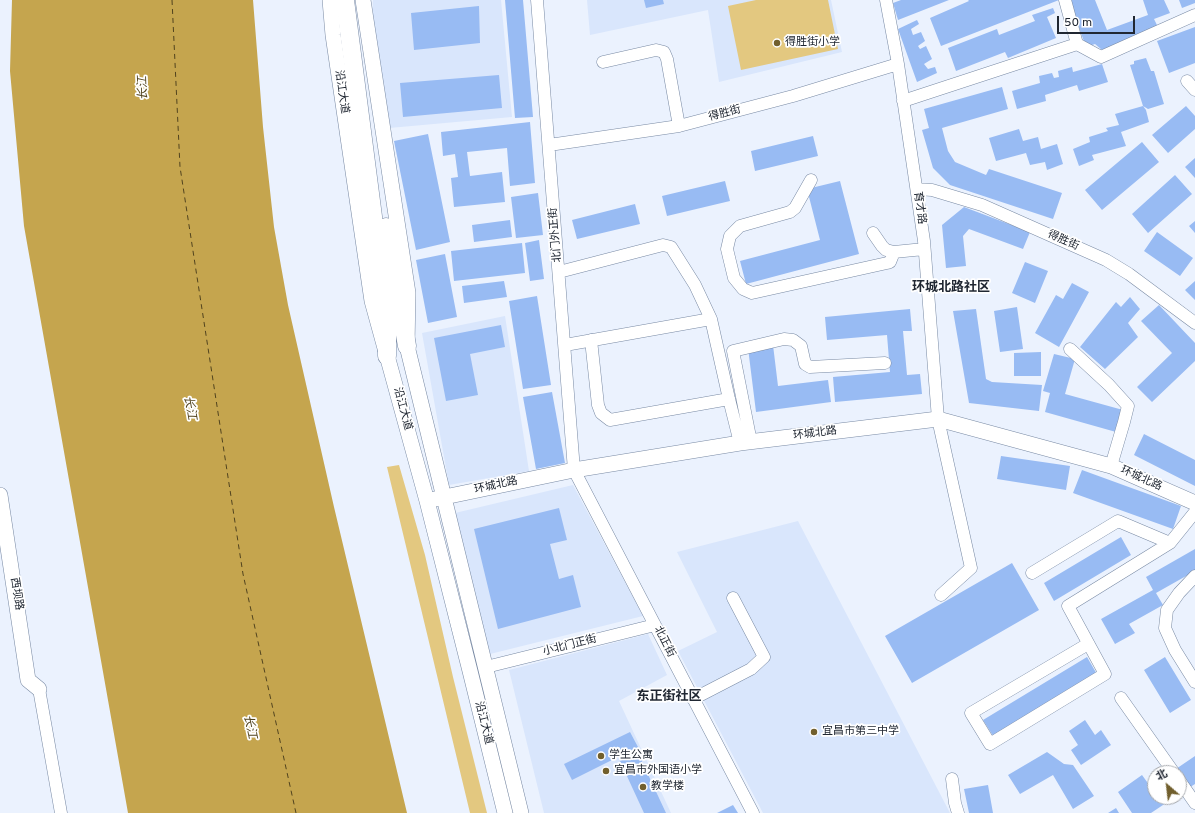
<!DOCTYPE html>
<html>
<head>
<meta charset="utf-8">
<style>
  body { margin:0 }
  #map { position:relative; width:1195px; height:813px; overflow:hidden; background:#ebf2fe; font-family:Overpass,"Noto Sans SC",sans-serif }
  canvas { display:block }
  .north { position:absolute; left:1147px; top:765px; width:40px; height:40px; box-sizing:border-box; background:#fff; border:1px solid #a6a9ad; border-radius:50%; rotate:332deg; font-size:11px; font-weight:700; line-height:16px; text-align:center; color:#202732 }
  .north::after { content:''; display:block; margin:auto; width:14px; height:18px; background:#715f2d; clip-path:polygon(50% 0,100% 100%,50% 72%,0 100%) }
  .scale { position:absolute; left:1057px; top:16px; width:78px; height:18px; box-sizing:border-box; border:2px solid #202732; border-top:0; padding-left:5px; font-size:12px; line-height:14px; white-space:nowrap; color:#202732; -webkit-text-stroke:3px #fff; paint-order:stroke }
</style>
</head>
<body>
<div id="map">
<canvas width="1195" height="813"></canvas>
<div class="north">北</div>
<div class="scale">50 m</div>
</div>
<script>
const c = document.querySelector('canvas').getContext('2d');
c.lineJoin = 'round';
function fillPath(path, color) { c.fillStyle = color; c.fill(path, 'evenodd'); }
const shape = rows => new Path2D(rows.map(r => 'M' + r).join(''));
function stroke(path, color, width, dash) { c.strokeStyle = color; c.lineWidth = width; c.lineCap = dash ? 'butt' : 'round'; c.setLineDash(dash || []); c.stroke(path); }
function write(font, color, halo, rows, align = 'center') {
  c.font = font + ' Overpass,"Noto Sans SC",sans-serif'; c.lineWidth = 3.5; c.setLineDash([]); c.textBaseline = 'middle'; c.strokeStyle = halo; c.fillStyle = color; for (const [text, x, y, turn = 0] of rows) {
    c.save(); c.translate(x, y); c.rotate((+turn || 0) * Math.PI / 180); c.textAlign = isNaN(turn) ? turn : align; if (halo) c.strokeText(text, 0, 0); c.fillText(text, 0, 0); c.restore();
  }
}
fillPath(shape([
  [373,0,501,0,512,117,378,129,372,21],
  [587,0,831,0,842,52,719,82,708,10,590,35],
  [505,316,529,471,449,485,422,333],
  [573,485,643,616,486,655,455,513],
  [798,521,950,813,763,813,678,651,717,632,677,552],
  [648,634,667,675,619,701,671,813,544,813,509,670]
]), '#d9e6fc');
fillPath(shape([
  [756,0,828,0,838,49,741,70,728,6],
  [399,465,425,555,453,677,487,813,470,813,387,467]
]), '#e3c880');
fillPath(shape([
  [12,0,253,0,263,127,274,227,288,305,334,507,407,813,128,813,24,226,10,71]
]), '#c5a54e');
stroke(shape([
  [172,0,180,167,243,574,296,813]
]), '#51431e', 1, [5, 4]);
fillPath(shape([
  [505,0,523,0,533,117,515,118],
  [644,0,663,0,664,4,646,8],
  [901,0,949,0,898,20,893,3],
  [968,0,1059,0,941,46,930,18,969,1],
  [1069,0,1095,0,1107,30,1148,15,1143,0,1164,0,1170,13,1154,19,1159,29,1102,50,1095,44,1086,47],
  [1179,0,1195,0,1195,3,1182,8],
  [479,6,480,43,414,50,411,13],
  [1053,8,1055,13,1047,17,1056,38,1008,58,1005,52,956,71,948,48,997,29,999,35,1035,21,1032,15],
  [917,20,919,24,911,29,913,35,921,32,925,41,918,46,920,49,926,46,932,59,924,64,928,69,935,67,937,73,917,82,898,29],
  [1195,27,1195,63,1169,73,1157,41],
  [1146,58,1151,71,1154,71,1164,104,1148,109,1143,106,1130,65,1134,64,1134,61],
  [1102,64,1108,82,1079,91,1077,85,1045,95,1046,101,1017,109,1012,91,1040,83,1039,76,1052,73,1054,78,1059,77,1058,71,1072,67,1073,72],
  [499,75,502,108,403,117,400,83],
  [1002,87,1008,109,942,128,948,151,955,162,986,175,989,169,1062,193,1053,219,950,185,933,168,922,130,929,128,924,109],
  [1143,106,1146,110,1149,122,1121,132,1126,146,1092,155,1094,160,1079,166,1073,149,1090,142,1089,137,1108,131,1106,128,1119,125,1115,114],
  [1186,106,1195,116,1195,129,1168,153,1152,135],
  [530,122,535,183,510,186,507,148,467,152,470,176,502,172,505,202,454,207,451,178,458,177,455,154,443,156,441,132],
  [1019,129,1023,141,1038,137,1041,149,1057,144,1063,164,1047,170,1045,162,1030,165,1026,153,996,161,989,138],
  [428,134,450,242,416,250,394,141],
  [813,136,818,156,755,171,751,151],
  [1142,142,1159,162,1102,210,1085,190],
  [1195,158,1195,178,1185,167],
  [1175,175,1192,194,1148,233,1132,214],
  [725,181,730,201,667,216,662,196],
  [840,181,859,254,746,284,740,261,820,240,807,189],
  [538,193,543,235,516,238,511,197],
  [635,204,640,224,577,239,572,220],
  [964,207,1030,232,1023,249,969,229,963,236,966,266,946,268,942,225],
  [510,220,512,237,474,242,472,225],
  [1195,221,1195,233,1189,226],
  [1157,232,1193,258,1180,276,1144,251],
  [539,240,544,279,530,281,525,243],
  [522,243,525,273,454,281,451,251],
  [445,254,457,317,428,323,416,260],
  [1025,262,1048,271,1035,303,1012,293],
  [504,281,507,297,464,303,462,286],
  [1195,281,1195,300,1185,290],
  [1072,283,1089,292,1059,347,1035,333,1056,295,1063,299],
  [537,296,551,385,523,389,509,301],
  [1130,297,1140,309,1128,323,1138,337,1105,369,1080,347,1116,302,1121,307],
  [1159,305,1195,343,1195,361,1152,402,1137,387,1172,353,1141,321],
  [1017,307,1023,349,1000,352,994,311],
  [910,309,912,331,903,331,907,375,920,374,922,394,835,402,833,377,890,372,887,335,827,340,825,317],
  [976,309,986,379,992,382,1042,385,1039,411,969,403,953,311],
  [501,325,505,347,470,354,478,395,446,401,434,338],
  [773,345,778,386,828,380,831,402,756,412,748,348],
  [1041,352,1041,376,1014,376,1014,353],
  [1054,354,1075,359,1065,394,1123,410,1116,432,1045,412,1050,393,1043,391],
  [552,392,565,463,536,469,523,397],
  [1144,434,1195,460,1195,486,1134,455],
  [1001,456,1070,466,1066,490,997,479],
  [1082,470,1181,506,1173,529,1073,493],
  [559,508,567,540,550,544,559,579,573,575,581,607,498,629,474,529],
  [1121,537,1131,555,1054,601,1044,583],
  [1195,549,1195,571,1156,593,1163,605,1129,624,1135,633,1115,644,1101,619,1153,590,1146,577],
  [1012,563,1039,610,912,683,885,636],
  [1087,657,1098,676,995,739,983,720],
  [1165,657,1191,700,1170,713,1144,670],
  [1085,720,1095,735,1101,730,1111,745,1081,765,1071,750,1078,745,1069,731],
  [630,732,638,747,572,780,564,764],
  [1047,752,1064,764,1073,765,1094,796,1073,809,1053,775,1020,794,1008,775],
  [638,753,666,813,644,813,620,761],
  [1195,756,1195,784,1179,794,1179,773,1170,773],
  [1142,775,1150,786,1155,783,1155,797,1175,797,1151,813,1132,813,1118,792],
  [988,785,993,813,969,813,964,789],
  [733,805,738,813,717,813],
  [1116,808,1119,813,1108,813]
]), '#98bbf3');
const minor = shape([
  [537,0,574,470,753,813],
  [886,0,898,64,924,241,938,419,971,568,941,595],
  [1077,44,1101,57,1195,15],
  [603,62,656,50,664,52,667,59,679,126],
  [1187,81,1195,90],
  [903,101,1077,44,1065,0],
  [549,145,679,126,793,96,898,64],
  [811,180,795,208,790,212,740,226,730,236,727,249,734,278,743,289,752,293,887,263,890,262,894,252],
  [917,189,932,190,982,205,1106,260,1129,274,1195,323],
  [873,233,882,246,886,250,894,252,924,249],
  [559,272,663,245,671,247,695,285,711,319,729,399,740,443],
  [591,340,598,405,601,413,610,420,729,399],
  [565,345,711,319],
  [1070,349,1109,385,1128,406,1124,422,1111,466],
  [751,442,733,351,784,339,793,340,801,346,805,364,810,367,885,363],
  [1032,573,1118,521,1170,543],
  [1195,576,1179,593,1167,610,1165,628,1175,650,1195,682],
  [1088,644,971,713,990,744,1105,674,1068,606,1170,543,1195,512],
  [486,667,655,625],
  [39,689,61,813],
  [1121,698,1174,773],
  [693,699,751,669,764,657,733,598],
  [952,779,955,803,958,813],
  [1179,780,1195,803]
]);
const major = shape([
  [330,0,333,35,372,301,427,501,470,671,505,813],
  [363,0,408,293,407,346,521,813],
  [0,495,28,680,39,689],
  [435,499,574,470,740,443,938,419,1111,466,1195,503]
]);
const highway = shape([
  [345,0,387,325,387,356],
  [386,227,407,346]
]);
stroke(minor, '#798aa4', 13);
stroke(major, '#798aa4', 16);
stroke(highway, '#798aa4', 19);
stroke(minor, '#fff', 12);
stroke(major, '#fff', 15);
stroke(highway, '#fff', 18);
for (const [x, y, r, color] of [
  [777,43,4,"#715f2d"],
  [814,732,4,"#715f2d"],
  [601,756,4,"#715f2d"],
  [606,771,4,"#715f2d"],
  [643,787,4,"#715f2d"]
]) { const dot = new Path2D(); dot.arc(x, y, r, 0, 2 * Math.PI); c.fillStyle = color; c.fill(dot); stroke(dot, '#fff', 1.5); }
write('11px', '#202732', '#fff', [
  ["得胜街小学",785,43],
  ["宜昌市第三中学",822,732],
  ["学生公寓",609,756],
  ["宜昌市外国语小学",614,771],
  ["教学楼",651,787]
], 'left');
write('11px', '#202732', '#fff', [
  ["沿江大道",341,92,82],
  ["得胜街",725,114,-15],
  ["育才路",919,208,82],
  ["北门外正街",556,235,-95],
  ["得胜街",1063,241,24],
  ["沿江大道",402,409,75],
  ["环城北路",815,434,-7],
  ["环城北路",1141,479,24],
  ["环城北路",496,486,-12],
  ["西坝路",16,594,81],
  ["北正街",664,642,63],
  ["小北门正街",570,646,-14],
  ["沿江大道",483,723,76]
]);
write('italic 12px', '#51431e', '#fff', [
  ["长江",144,88,-92],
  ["长江",189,408,80],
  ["长江",249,727,78]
]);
write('bold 13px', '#202732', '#fff', [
  ["环城北路社区",951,288],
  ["东正街社区",669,697]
]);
</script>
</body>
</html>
